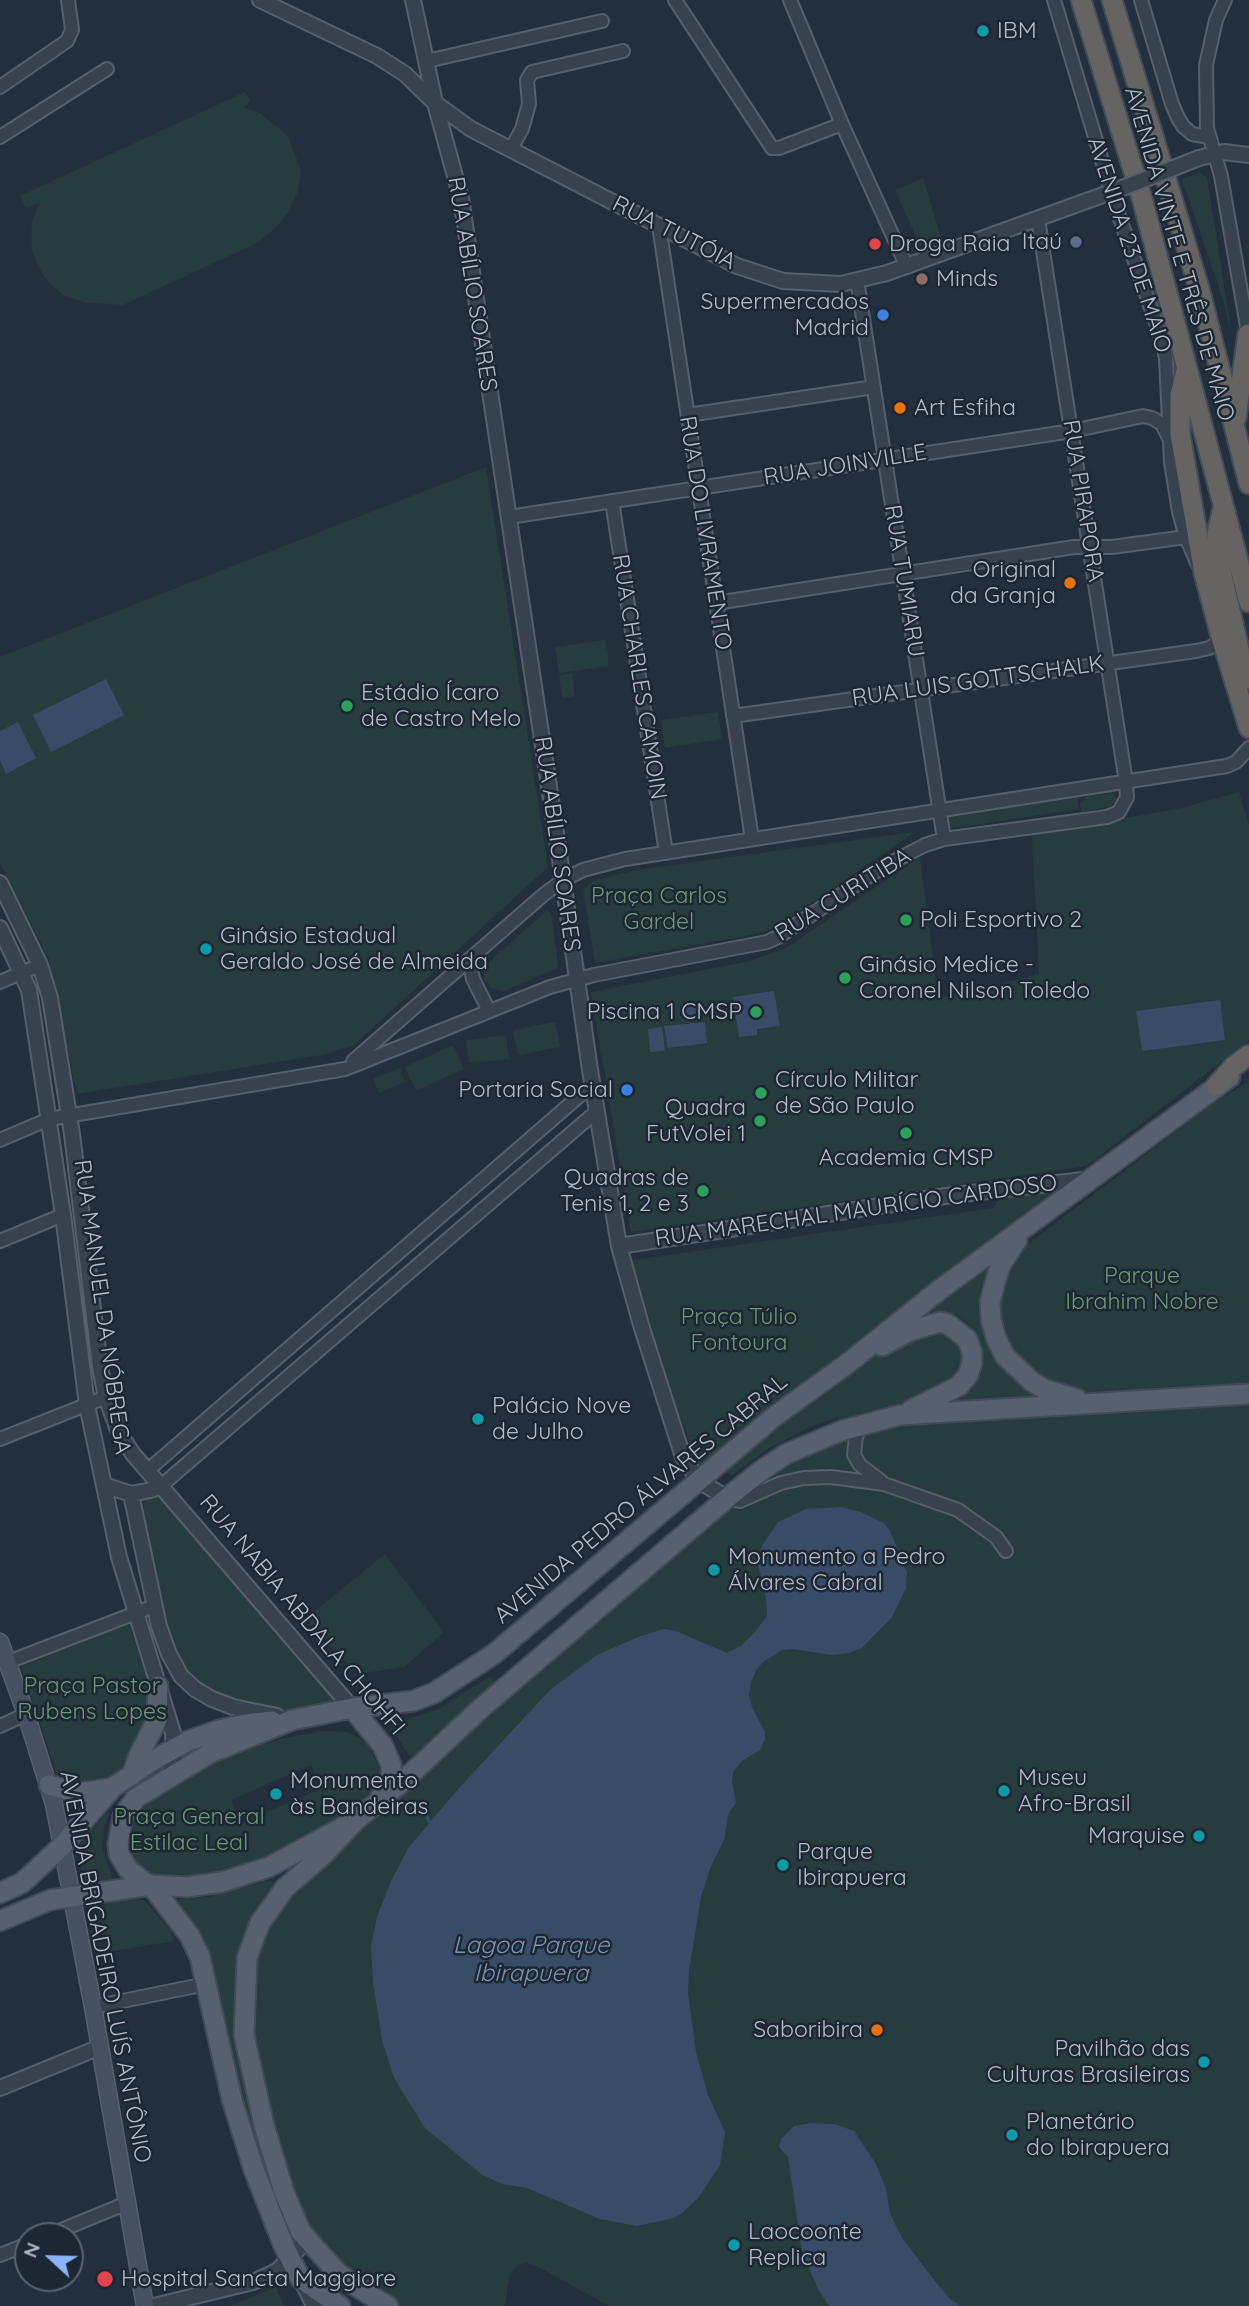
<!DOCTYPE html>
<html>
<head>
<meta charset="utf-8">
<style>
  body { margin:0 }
  #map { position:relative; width:1249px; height:2306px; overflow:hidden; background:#242f3e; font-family:Quicksand,sans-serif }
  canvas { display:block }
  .north { position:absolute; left:14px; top:2222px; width:70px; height:70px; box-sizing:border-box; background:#1d2633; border:2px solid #59626f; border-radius:50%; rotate:292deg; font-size:19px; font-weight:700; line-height:28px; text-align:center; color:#b4bcc9 }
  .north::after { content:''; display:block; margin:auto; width:24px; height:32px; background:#8ab4f8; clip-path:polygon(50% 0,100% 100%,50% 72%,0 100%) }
</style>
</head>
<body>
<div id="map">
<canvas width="1249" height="2306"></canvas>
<div class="north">N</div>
</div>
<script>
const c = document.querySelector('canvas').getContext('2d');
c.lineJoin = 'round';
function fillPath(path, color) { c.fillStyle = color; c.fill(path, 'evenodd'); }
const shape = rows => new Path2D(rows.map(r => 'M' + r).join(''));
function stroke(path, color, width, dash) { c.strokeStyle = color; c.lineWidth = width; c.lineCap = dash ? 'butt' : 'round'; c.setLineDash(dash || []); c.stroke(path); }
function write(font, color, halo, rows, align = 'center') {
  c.font = font + ' Quicksand,sans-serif'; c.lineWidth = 5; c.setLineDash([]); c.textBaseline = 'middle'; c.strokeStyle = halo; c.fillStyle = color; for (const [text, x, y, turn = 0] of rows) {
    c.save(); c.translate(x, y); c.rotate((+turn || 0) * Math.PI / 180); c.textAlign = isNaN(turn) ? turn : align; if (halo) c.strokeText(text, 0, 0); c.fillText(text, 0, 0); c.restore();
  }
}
fillPath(shape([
  [245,92,251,101,243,107,260,113,288,136,301,170,298,191,287,214,275,228,259,242,123,305,84,302,63,295,49,283,37,265,31,247,32,222,40,203,26,208,20,196],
  [1200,172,1207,178,1232,335,1222,297,1182,179],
  [923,178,941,237,920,245,895,190],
  [486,467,548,867,354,1045,322,1055,77,1094,49,959,0,863,0,657],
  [605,640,609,666,559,673,555,647],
  [572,673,575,696,562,698,559,675],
  [718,712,722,739,665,748,661,720],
  [1239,792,1249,825,1249,1040,1087,1166,631,1232,591,992,750,961,786,948,920,857,938,999,1039,974,1032,835,1181,808],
  [1114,793,1117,800,1111,806,1082,812,1079,803,1084,801,1085,796],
  [1077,794,1079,809,953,828,946,827,944,821,948,816],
  [915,832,775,928,750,935,595,963,583,889,595,880,642,869],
  [546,911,551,913,558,964,557,968,504,991,491,988,484,980,484,972,487,964],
  [555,1022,560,1047,518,1055,513,1030],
  [506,1035,509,1059,469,1063,466,1040],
  [453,1045,464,1069,416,1091,405,1067],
  [400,1068,405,1082,379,1093,373,1079],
  [1249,1081,1249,1388,1101,1396,1078,1394,1053,1385,1021,1364,1001,1331,997,1311,1007,1269,1019,1251,1215,1102],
  [1052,1188,1054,1194,864,1335,702,1475,646,1326,627,1261,994,1208,998,1200,1016,1196,1015,1192],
  [990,1265,981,1286,978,1311,985,1341,1002,1369,1039,1397,945,1403,963,1392,975,1334,967,1322,955,1314,941,1311,922,1314],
  [940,1327,962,1340,966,1369,940,1393,843,1427,838,1417,808,1428,766,1450,732,1475,721,1470,846,1371,912,1336],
  [1249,1404,1249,2306,609,2306,535,2265,526,2263,518,2265,512,2272,509,2279,505,2306,399,2306,363,2284,304,2227,279,2162,253,2031,254,1957,262,1932,296,1884,439,1756,758,1484,792,1463,845,1439,868,1431,898,1426],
  [162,1494,343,1705,292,1713,244,1704,200,1687,185,1674,164,1626,139,1508,148,1499],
  [385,1554,444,1632,404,1667,364,1673,341,1659,306,1618],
  [129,1623,150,1688,147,1716,124,1765,106,1780,78,1785,58,1778,21,1667],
  [490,1676,496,1684,413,1758,410,1757,393,1730,396,1724,442,1707],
  [322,1731,347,1732,360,1738,369,1745,380,1771,371,1792,363,1801,342,1818,268,1859,224,1872,186,1879,158,1878,144,1873,127,1854,128,1827,133,1817,162,1791,198,1770,242,1751,284,1738],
  [311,1765,321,1789,240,1823,231,1800],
  [108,1812,109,1815,104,1827,102,1847,113,1880,83,1882,78,1851,81,1842],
  [270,1880,279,1888,239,1984,301,2239,289,2248,251,2148,224,2040,205,1945,178,1905,179,1899,209,1897],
  [134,1897,145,1901,171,1931,174,1941,107,1952,99,1910,101,1904,104,1901],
  [276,2287,284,2306,231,2306,233,2305]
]), '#263c3f');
fillPath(shape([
  [106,679,124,715,51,752,33,715],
  [18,722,36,758,6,774,0,760,0,731],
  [774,991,780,1026,757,1029,757,1035,739,1037,733,997],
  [1220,1000,1225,1040,1142,1051,1136,1011],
  [700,1002,702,1016,684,1015,686,1004],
  [705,1022,707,1043,668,1048,664,1026],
  [662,1027,665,1051,650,1052,648,1029],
  [841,1507,861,1512,884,1523,890,1531,907,1572,906,1588,892,1617,862,1648,849,1653,832,1655,793,1649,782,1650,763,1662,756,1670,751,1683,749,1695,752,1707,765,1732,765,1739,760,1750,742,1761,733,1772,732,1782,736,1803,728,1814,724,1840,711,1866,701,1897,689,1970,688,1993,696,2052,708,2095,725,2132,720,2165,698,2198,682,2213,674,2218,637,2226,600,2219,527,2188,502,2184,481,2174,425,2128,394,2078,382,2040,373,1982,371,1945,377,1917,391,1881,409,1847,460,1787,550,1690,597,1655,638,1637,664,1629,676,1631,727,1653,742,1645,755,1632,767,1616,766,1598,758,1564,761,1547,778,1522,806,1509],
  [812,2123,835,2124,854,2131,876,2164,886,2189,890,2214,902,2238,938,2285,951,2300,961,2306,829,2306,818,2289,802,2252,788,2157,779,2147,781,2139,794,2126]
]), '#394c67');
stroke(shape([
  [426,1815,431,1826]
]), '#394c67', 3.5);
const minor = shape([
  [675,0,772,148,779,148,842,124],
  [790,0,842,124,907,267],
  [1054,0,1115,204,1164,346,1166,359,1171,462,1179,512,1186,537,1197,563],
  [1141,0,1172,104,1178,118,1183,126,1192,134,1209,137],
  [1225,0,1216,20,1206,65,1207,128,1221,176,1249,338],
  [427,61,602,21],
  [0,87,67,41,72,30,68,0],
  [0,137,107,69],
  [511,149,522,129,529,104,527,80,532,72,623,51],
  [659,226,752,839],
  [857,280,944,839],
  [688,415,874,387],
  [612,501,666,853],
  [509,517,1072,431,1143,416,1152,418,1162,424,1169,438],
  [716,603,1074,547,1112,547,1186,537],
  [733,716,1196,651,1209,648,1222,640],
  [469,960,473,979,489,1011],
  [0,982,40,965],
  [353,1061,542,896,563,880,583,870,625,859,1227,766,1236,762,1249,748],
  [0,1140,49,1119,345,1069,550,987,594,975,767,942,778,937,881,868,925,845,944,839,1107,817,1119,812,1127,797,1126,782,1038,219],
  [0,1241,63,1215],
  [863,1425,856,1436,854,1455,860,1465,881,1481],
  [0,1439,106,1397],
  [147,1471,592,1085],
  [161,1486,597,1111],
  [727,1498,740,1501,781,1483,804,1478,831,1477,884,1484,958,1510,996,1537,1006,1551],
  [8,1662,154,1606],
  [0,1726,26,1714],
  [93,2007,206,1984],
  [47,2236,127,2203],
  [0,2255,28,2244]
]);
const tertiary = shape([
  [260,0,377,56,405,74,435,103,471,129,737,266,783,281,841,284,887,273,1125,187],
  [413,0,435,103,461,198,563,880,590,1070,619,1246,641,1325,683,1457,699,1481,727,1498],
  [1199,158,1224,152,1249,155],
  [0,883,40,965,50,998,72,1134,100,1367,106,1397,119,1433,133,1454,352,1708],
  [0,928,29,990,63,1215,87,1405,119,1557,173,1733,174,1758,169,1776],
  [619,1246,945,1196,1092,1179],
  [104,1485,131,1494,151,1490,161,1486],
  [131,1494,159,1626,169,1654,181,1676,195,1689,212,1699,233,1707,277,1716],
  [0,2088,100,2047],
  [301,2279,314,2306],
  [154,2306,253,2282,277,2271,307,2240]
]);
const secondary = shape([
  [0,1642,26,1714,54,1804,93,2007,145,2306]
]);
const primary = shape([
  [1017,1240,1000,1266,995,1283,990,1302,991,1320,996,1338,1005,1356,1031,1381,1044,1389,1077,1399],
  [882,1346,910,1331,940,1322,948,1324,967,1339,972,1352,972,1363,968,1375,959,1386,911,1410],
  [352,1708,383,1746,391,1765,391,1777,380,1798],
  [132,1775,139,1755,157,1720,158,1686],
  [49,1785,79,1793,112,1788],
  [356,1820,269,1867,222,1882,187,1887,151,1885,144,1882,128,1869,119,1854,118,1844,123,1816,136,1798,210,1753,292,1720,352,1708,413,1701,434,1693,494,1654,775,1416,847,1364,938,1291,1230,1077],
  [151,1885,190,1936,200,1957,232,2100,254,2170,283,2244,300,2278,340,2306],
  [0,1893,22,1883,62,1846,112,1788,152,1761,188,1741,219,1730,246,1724,272,1721],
  [0,1921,50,1900,151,1885],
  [388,2306,352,2284,337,2272,301,2232,284,2192,264,2125,244,2035,247,1958,260,1923,285,1888,323,1855,356,1820,400,1784,479,1710,727,1498,762,1470,786,1454,841,1431,900,1415,1249,1394]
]);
const trunk = shape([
  [1081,0,1143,202,1249,602],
  [1112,0,1199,288,1249,484],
  [1186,372,1180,395,1180,434,1204,573,1222,640,1249,728],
  [1236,418,1248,334],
  [1222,512,1217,534,1219,563,1242,662,1249,679],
  [1216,1086,1234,1066,1249,1055]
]);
stroke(minor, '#565f6c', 16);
stroke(tertiary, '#565f6c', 18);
stroke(secondary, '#565f6c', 19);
stroke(primary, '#414a57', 23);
stroke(trunk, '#434c59', 23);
stroke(minor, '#38414e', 12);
stroke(tertiary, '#38414e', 14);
stroke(secondary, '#465061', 16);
stroke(primary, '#56606e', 19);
stroke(trunk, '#656462', 19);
const tertiaryBridge = shape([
  [1125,187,1199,158]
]);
stroke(tertiaryBridge, '#565f6c', 18, []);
stroke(tertiaryBridge, '#38414e', 14);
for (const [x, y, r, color] of [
  [983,31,7,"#0f9aa8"],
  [1076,242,7,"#5c6f8a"],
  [875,244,7,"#e0444e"],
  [922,279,7,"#8d6e63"],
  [883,315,7,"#3f7fe0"],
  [900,408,7,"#e8710a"],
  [1070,583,7,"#e8710a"],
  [347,706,7,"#2e9e5b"],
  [906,920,7,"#2e9e5b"],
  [206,949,7,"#0f9aa8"],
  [845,978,7,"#2e9e5b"],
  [756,1012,7,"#2e9e5b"],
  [627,1090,7,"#3f7fe0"],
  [761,1093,7,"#2e9e5b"],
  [760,1121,7,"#2e9e5b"],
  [906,1133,7,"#2e9e5b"],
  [703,1191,7,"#2e9e5b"],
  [478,1419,7,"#0f9aa8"],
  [714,1570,7,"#0f9aa8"],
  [1004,1791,7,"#0f9aa8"],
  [276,1794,7,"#0f9aa8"],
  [1199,1836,7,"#0f9aa8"],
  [783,1865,7,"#0f9aa8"],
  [877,2030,7,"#e8710a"],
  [1204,2062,7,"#0f9aa8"],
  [1012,2135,7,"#0f9aa8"],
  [734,2245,7,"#0f9aa8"],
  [105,2279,9,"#e0444e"]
]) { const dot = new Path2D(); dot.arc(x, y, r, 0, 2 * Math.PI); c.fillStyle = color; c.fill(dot); stroke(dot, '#1d2633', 2.5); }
write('23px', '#b4bcc9', '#1d2633', [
  ["IBM",997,31],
  ["Itaú",1062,242,"right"],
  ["Droga Raia",889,244],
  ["Minds",936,279],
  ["Supermercados",869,302,"right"],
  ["Madrid",869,328,"right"],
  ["Art Esfiha",914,408],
  ["Original",1056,570,"right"],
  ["da Granja",1056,596,"right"],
  ["Estádio Ícaro",361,693],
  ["de Castro Melo",361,719],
  ["Poli Esportivo 2",920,920],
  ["Ginásio Estadual",220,936],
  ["Geraldo José de Almeida",220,962],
  ["Ginásio Medice -",859,965],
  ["Coronel Nilson Toledo",859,991],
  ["Piscina 1 CMSP",742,1012,"right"],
  ["Círculo Militar",775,1080],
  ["de São Paulo",775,1106],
  ["Portaria Social",613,1090,"right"],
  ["Quadra",746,1108,"right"],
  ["FutVolei 1",746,1134,"right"],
  ["Academia CMSP",906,1158,"center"],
  ["Quadras de",689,1178,"right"],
  ["Tenis 1, 2 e 3",689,1204,"right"],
  ["Palácio Nove",492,1406],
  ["de Julho",492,1432],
  ["Monumento a Pedro",728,1557],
  ["Álvares Cabral",728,1583],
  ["Museu",1018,1778],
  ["Afro-Brasil",1018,1804],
  ["Monumento",290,1781],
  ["às Bandeiras",290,1807],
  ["Marquise",1185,1836,"right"],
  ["Parque",797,1852],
  ["Ibirapuera",797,1878],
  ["Saboribira",863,2030,"right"],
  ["Pavilhão das",1190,2049,"right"],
  ["Culturas Brasileiras",1190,2075,"right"],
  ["Planetário",1026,2122],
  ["do Ibirapuera",1026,2148],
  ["Laocoonte",748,2232],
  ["Replica",748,2258],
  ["Hospital Sancta Maggiore",121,2279]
], 'left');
write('23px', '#b4bcc9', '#1d2633', [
  ["RUA TUTÓIA",674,233,27],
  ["AVENIDA 23 DE MAIO",1129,245,72],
  ["AVENIDA VINTE E TRÊS DE MAIO",1179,254,74],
  ["RUA ABÍLIO SOARES",472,284,81],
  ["RUA JOINVILLE",845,465,-9],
  ["RUA PIRAPORA",1083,501,81],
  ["RUA DO LIVRAMENTO",705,533,81],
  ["RUA TUMIARU",904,581,81],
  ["RUA CHARLES CAMOIN",639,677,81],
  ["RUA LUIS GOTTSCHALK",978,681,-8],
  ["RUA ABÍLIO SOARES",557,844,82],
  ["RUA CURITIBA",843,895,-32],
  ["RUA MARECHAL MAURÍCIO CARDOSO",856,1211,-8],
  ["RUA MANUEL DA NÓBREGA",102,1307,82],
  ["AVENIDA PEDRO ÁLVARES CABRAL",641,1499,-40],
  ["RUA NABIA ABDALA CHOHFI",302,1615,50],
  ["AVENIDA BRIGADEIRO LUÍS ANTÔNIO",105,1967,79]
]);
write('23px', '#6b9a76', '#1d2633', [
  ["Praça Carlos",659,896],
  ["Gardel",659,922],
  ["Parque",1142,1276],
  ["Ibrahim Nobre",1142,1302],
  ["Praça Túlio",739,1317],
  ["Fontoura",739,1343],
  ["Praça Pastor",92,1686],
  ["Rubens Lopes",92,1712],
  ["Praça General",189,1817],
  ["Estilac Leal",189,1843]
]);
write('italic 24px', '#7c92b1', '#1d2633', [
  ["Lagoa Parque",531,1946],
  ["Ibirapuera",531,1974]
]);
</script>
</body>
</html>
